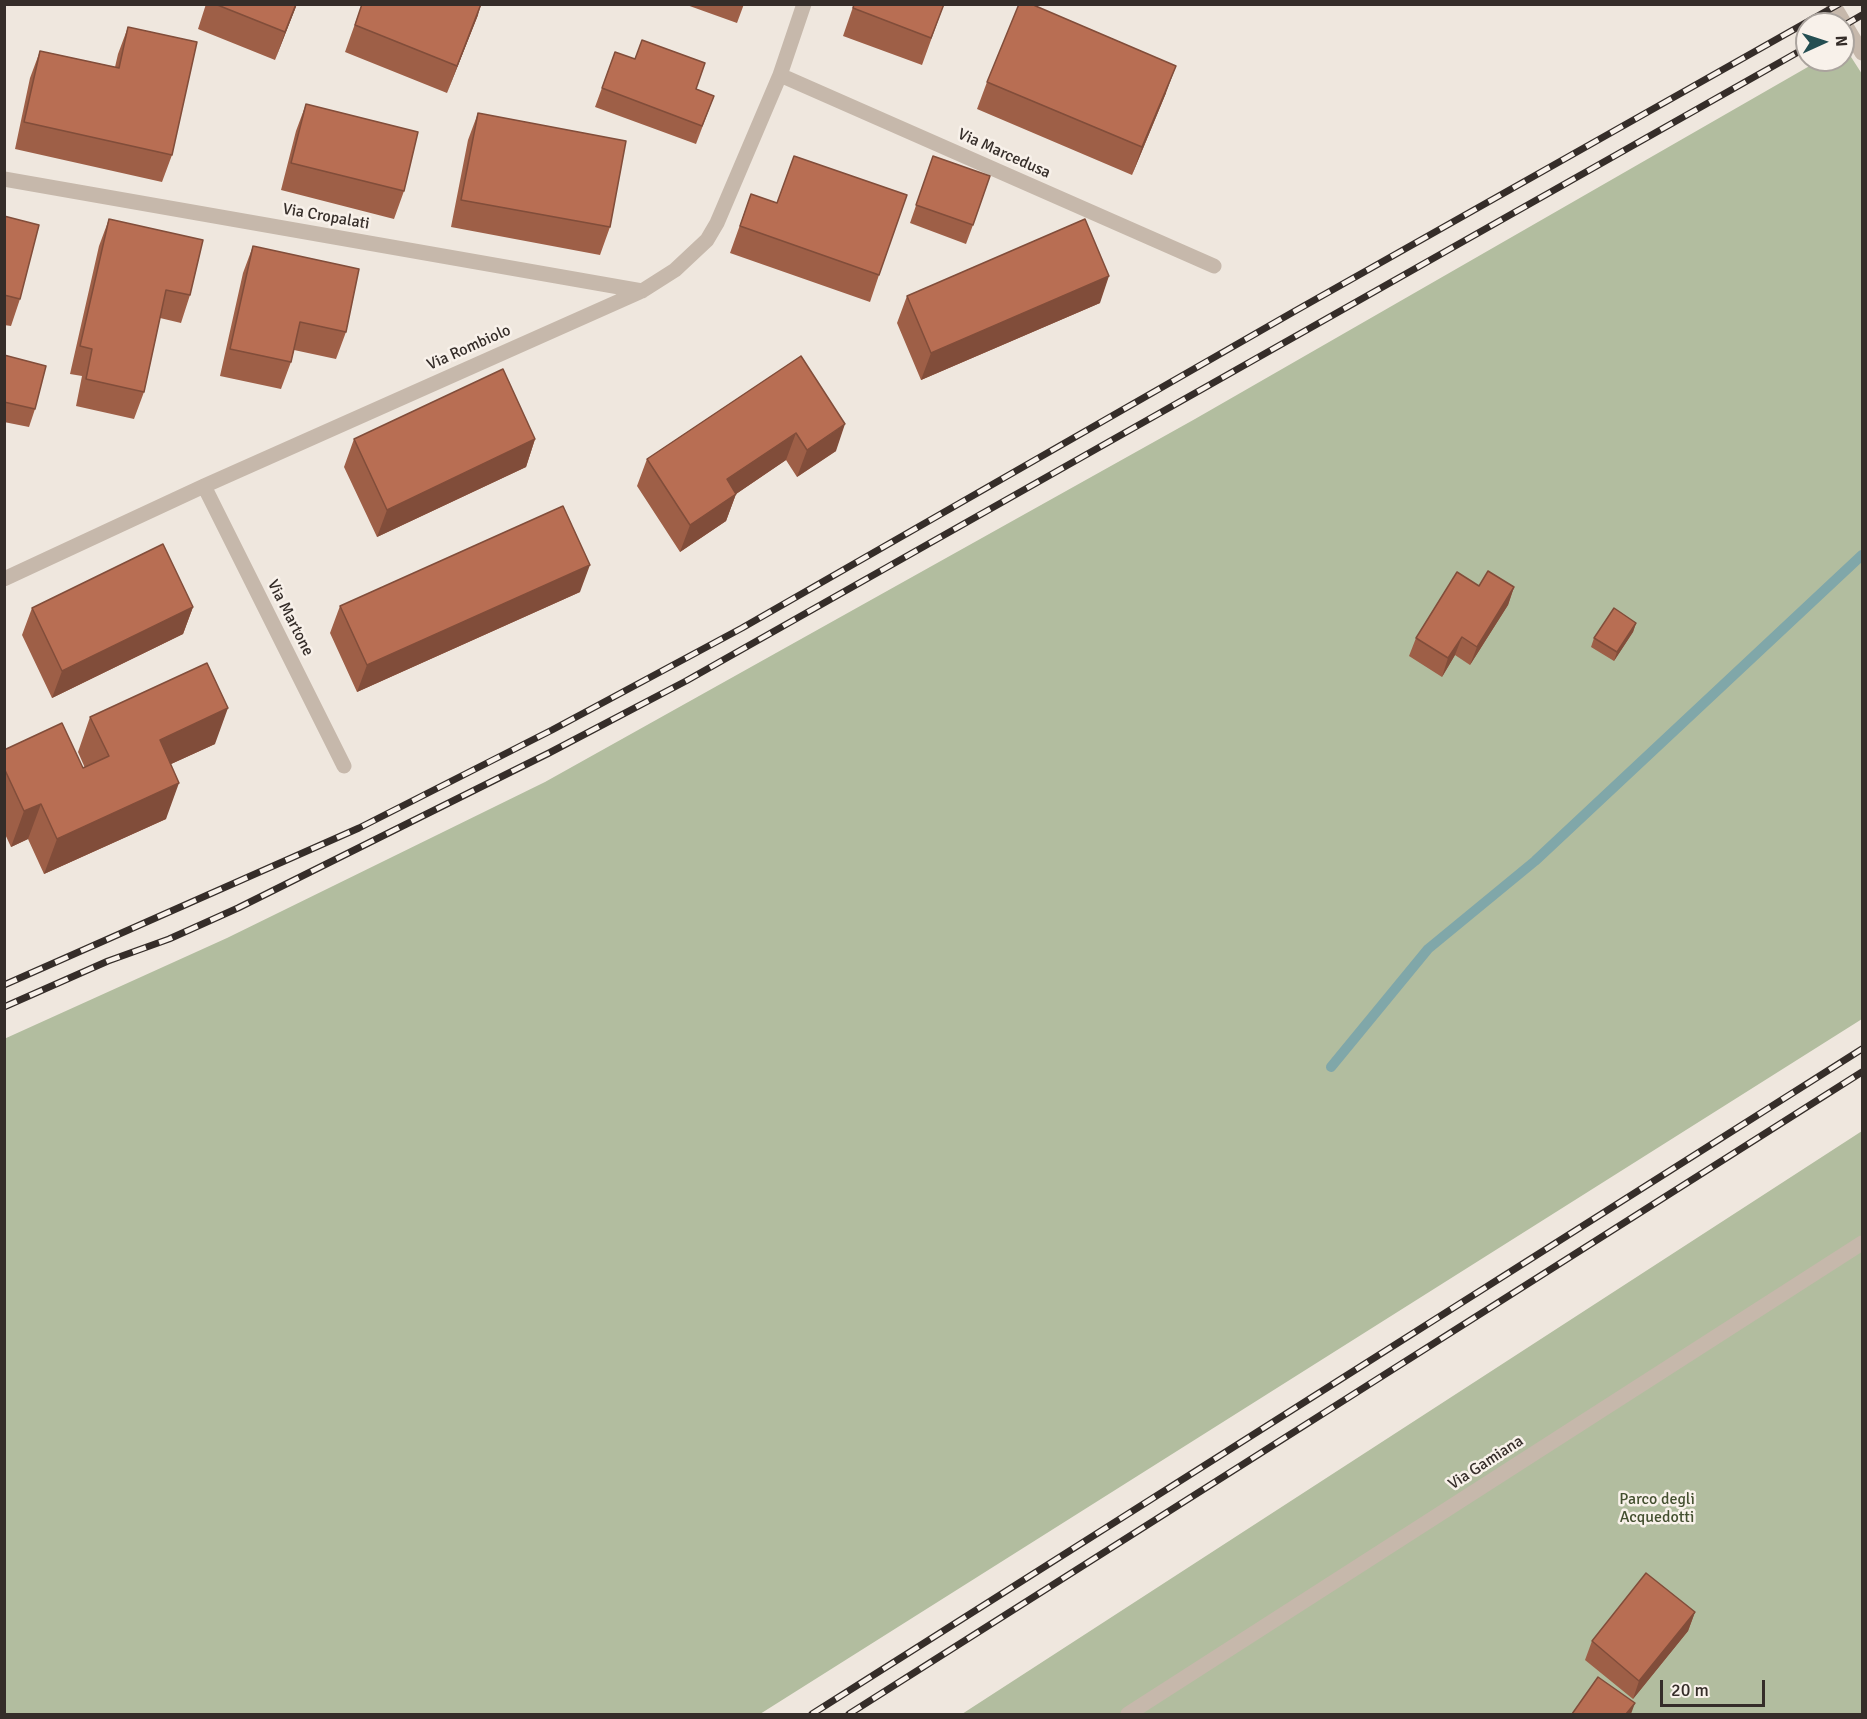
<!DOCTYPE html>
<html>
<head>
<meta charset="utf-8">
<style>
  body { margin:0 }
  #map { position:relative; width:1867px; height:1719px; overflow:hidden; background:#efe7de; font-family:Signika,sans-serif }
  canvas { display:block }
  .frame { position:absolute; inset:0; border:6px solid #352d29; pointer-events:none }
  .north { position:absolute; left:1795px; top:12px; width:60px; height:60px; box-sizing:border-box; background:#f8f1ea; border:2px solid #aaa39d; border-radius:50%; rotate:87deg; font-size:16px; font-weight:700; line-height:24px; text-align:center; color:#352d29 }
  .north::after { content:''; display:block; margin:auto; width:21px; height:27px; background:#244e52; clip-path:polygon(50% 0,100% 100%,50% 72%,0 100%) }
  .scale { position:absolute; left:1660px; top:1680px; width:105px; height:27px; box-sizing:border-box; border:3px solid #352d29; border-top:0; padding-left:8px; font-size:18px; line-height:21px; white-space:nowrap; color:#352d29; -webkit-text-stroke:4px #f8f1ea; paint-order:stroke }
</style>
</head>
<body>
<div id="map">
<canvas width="1867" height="1719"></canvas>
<div class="frame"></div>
<div class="north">N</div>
<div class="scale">20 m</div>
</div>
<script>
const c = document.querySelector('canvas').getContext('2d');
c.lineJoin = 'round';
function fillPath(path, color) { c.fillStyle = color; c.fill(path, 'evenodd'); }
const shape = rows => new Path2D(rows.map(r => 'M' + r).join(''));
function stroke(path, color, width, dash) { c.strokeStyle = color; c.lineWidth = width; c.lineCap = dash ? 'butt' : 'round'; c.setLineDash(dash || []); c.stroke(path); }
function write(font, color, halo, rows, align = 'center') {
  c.font = font + ' Signika,sans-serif'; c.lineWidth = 5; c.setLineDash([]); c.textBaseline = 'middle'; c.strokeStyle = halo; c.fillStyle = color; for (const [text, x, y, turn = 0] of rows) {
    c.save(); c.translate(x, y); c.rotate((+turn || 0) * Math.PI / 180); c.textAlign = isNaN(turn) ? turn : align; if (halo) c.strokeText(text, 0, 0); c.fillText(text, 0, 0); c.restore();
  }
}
fillPath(shape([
  [1844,46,1862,74,1862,1019,760,1714,5,1714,4,1039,227,938,545,782,1195,419,1820,60,1843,60],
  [1862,1131,1862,1714,962,1714]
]), '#b2bd9f');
stroke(shape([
  [1331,1067,1428,949,1535,861,1862,555]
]), '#80a7a9', 10);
stroke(shape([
  [1833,4,1862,53],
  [780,75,1214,266],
  [4,179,642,291],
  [204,486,344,766],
  [4,579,204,486,642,291,675,270,707,240,717,223,780,75,804,4],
  [1128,1714,1862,1243]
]), '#c6b8ab', 15);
const rail = shape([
  [1843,26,1862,15],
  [4,985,359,828,552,730,742,628,1295,311,1839,4],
  [4,1007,108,961,169,939,238,908,549,753,686,681,1807,47],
  [812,1714,1862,1049],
  [849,1714,1862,1072]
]);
stroke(rail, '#352d29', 7);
stroke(rail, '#f8f1ea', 4.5, [14]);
fillPath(shape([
  [206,4,297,4,275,60,198,29],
  [362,4,478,15,447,93,345,52],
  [684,4,744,4,737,23],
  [854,4,944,4,922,65,843,36],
  [128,27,172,155,162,182,15,149,30,78,40,51,115,67,118,54],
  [615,52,696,89,714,96,696,144,595,107],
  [987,82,1166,93,1132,175,977,109],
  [306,104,404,191,394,219,281,190,296,131],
  [478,113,610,227,600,255,451,227,468,140],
  [933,156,973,225,966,244,910,223],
  [751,194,879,275,870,302,730,253],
  [4,216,20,299,11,326,4,325],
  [109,219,190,295,181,323,160,318,144,392,134,419,76,406,82,376,70,374,99,246],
  [253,246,346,332,336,359,294,350,291,362,281,389,220,376,243,273],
  [907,296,1100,303,921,380,897,323],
  [4,355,35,409,29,427,4,422],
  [801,356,836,451,797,477,786,460,736,494,726,521,680,552,637,486,647,459],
  [354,439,535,439,526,467,377,537,344,467],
  [1514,587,1508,605,1470,665,1455,655,1442,677,1409,656,1416,638],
  [580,592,357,692,330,633,340,606],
  [193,607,183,634,52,698,22,635,32,608],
  [1636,623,1633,632,1614,661,1591,647,1594,638],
  [90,717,215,744,171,764,166,819,44,874,28,839,11,847,4,832,4,750,83,768,85,768,78,752],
  [1695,1612,1688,1631,1633,1699,1585,1660,1592,1641]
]), '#9e5f47');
fillPath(shape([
  [296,4,297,4,275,60,285,32],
  [481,4,478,15,447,93,457,66],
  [1176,66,1166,93,1132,175,1142,147],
  [1109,276,1100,303,921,380,931,353],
  [845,424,836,451,797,477,807,450],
  [796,433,786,460,717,507,727,479],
  [535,439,526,467,377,537,387,510],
  [736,494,726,521,680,552,690,525],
  [590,565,580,592,357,692,367,665],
  [1514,587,1508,605,1470,665,1477,647],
  [193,607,183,634,52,698,62,671],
  [1636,623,1633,632,1614,661,1617,652],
  [1462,637,1455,655,1442,677,1448,658],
  [228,708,215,744,147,775,160,740],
  [179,783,166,819,44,874,57,839],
  [41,804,28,839,11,847,24,811],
  [1695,1612,1688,1631,1633,1699,1639,1681],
  [1635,1703,1631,1714,1626,1714]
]), '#814d3a');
const building = shape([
  [215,4,296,4,285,32,215,4],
  [362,4,481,4,457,66,355,25,362,4],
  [854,4,944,4,931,38,853,8,854,4],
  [1019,4,1031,4,1176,66,1142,147,987,82,1019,4],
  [128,27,197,42,172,155,24,122,40,51,119,68,128,27],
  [642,40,705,63,696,89,714,96,702,126,602,88,615,52,635,59,642,40],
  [306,104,418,132,404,191,291,163,306,104],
  [478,113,626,141,610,227,461,200,478,113],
  [794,156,907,195,879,275,740,226,751,194,777,203,794,156],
  [933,156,990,176,973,225,916,205,933,156],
  [4,216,39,225,20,299,4,295,4,216],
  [109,219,203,240,190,295,166,290,144,392,86,379,92,349,80,346,109,219],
  [1085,219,1109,276,931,353,907,296,1085,219],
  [253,246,359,269,346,332,300,322,291,362,230,349,253,246],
  [4,355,46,366,35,409,4,402,4,355],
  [801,356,845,424,807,450,796,433,727,479,736,494,690,525,647,459,801,356],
  [503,369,535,439,387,510,354,439,503,369],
  [563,506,590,565,367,665,340,606,563,506],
  [163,544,193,607,62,671,32,608,163,544],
  [1488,571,1514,587,1477,647,1462,637,1448,658,1416,638,1457,572,1479,586,1488,571],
  [1614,608,1636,623,1617,652,1594,638,1614,608],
  [207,663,228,708,160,740,179,783,57,839,41,804,24,811,4,768,4,750,62,723,83,768,109,756,90,717,207,663],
  [1646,1573,1695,1612,1639,1681,1592,1641,1646,1573],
  [1598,1677,1635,1703,1626,1714,1572,1714,1598,1677]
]);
fillPath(building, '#b86e53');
stroke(building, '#814d3a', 1.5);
write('16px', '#352d29', '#f8f1ea', [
  ["Via Marcedusa",1004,154,24],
  ["Via Cropalati",326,217,10],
  ["Via Rombiolo",469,348,-24],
  ["Via Martone",290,618,63],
  ["Via Gamiana",1486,1463,-33]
]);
write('16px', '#445030', '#f8f1ea', [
  ["Parco degli",1657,1500],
  ["Acquedotti",1657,1518]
]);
</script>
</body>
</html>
